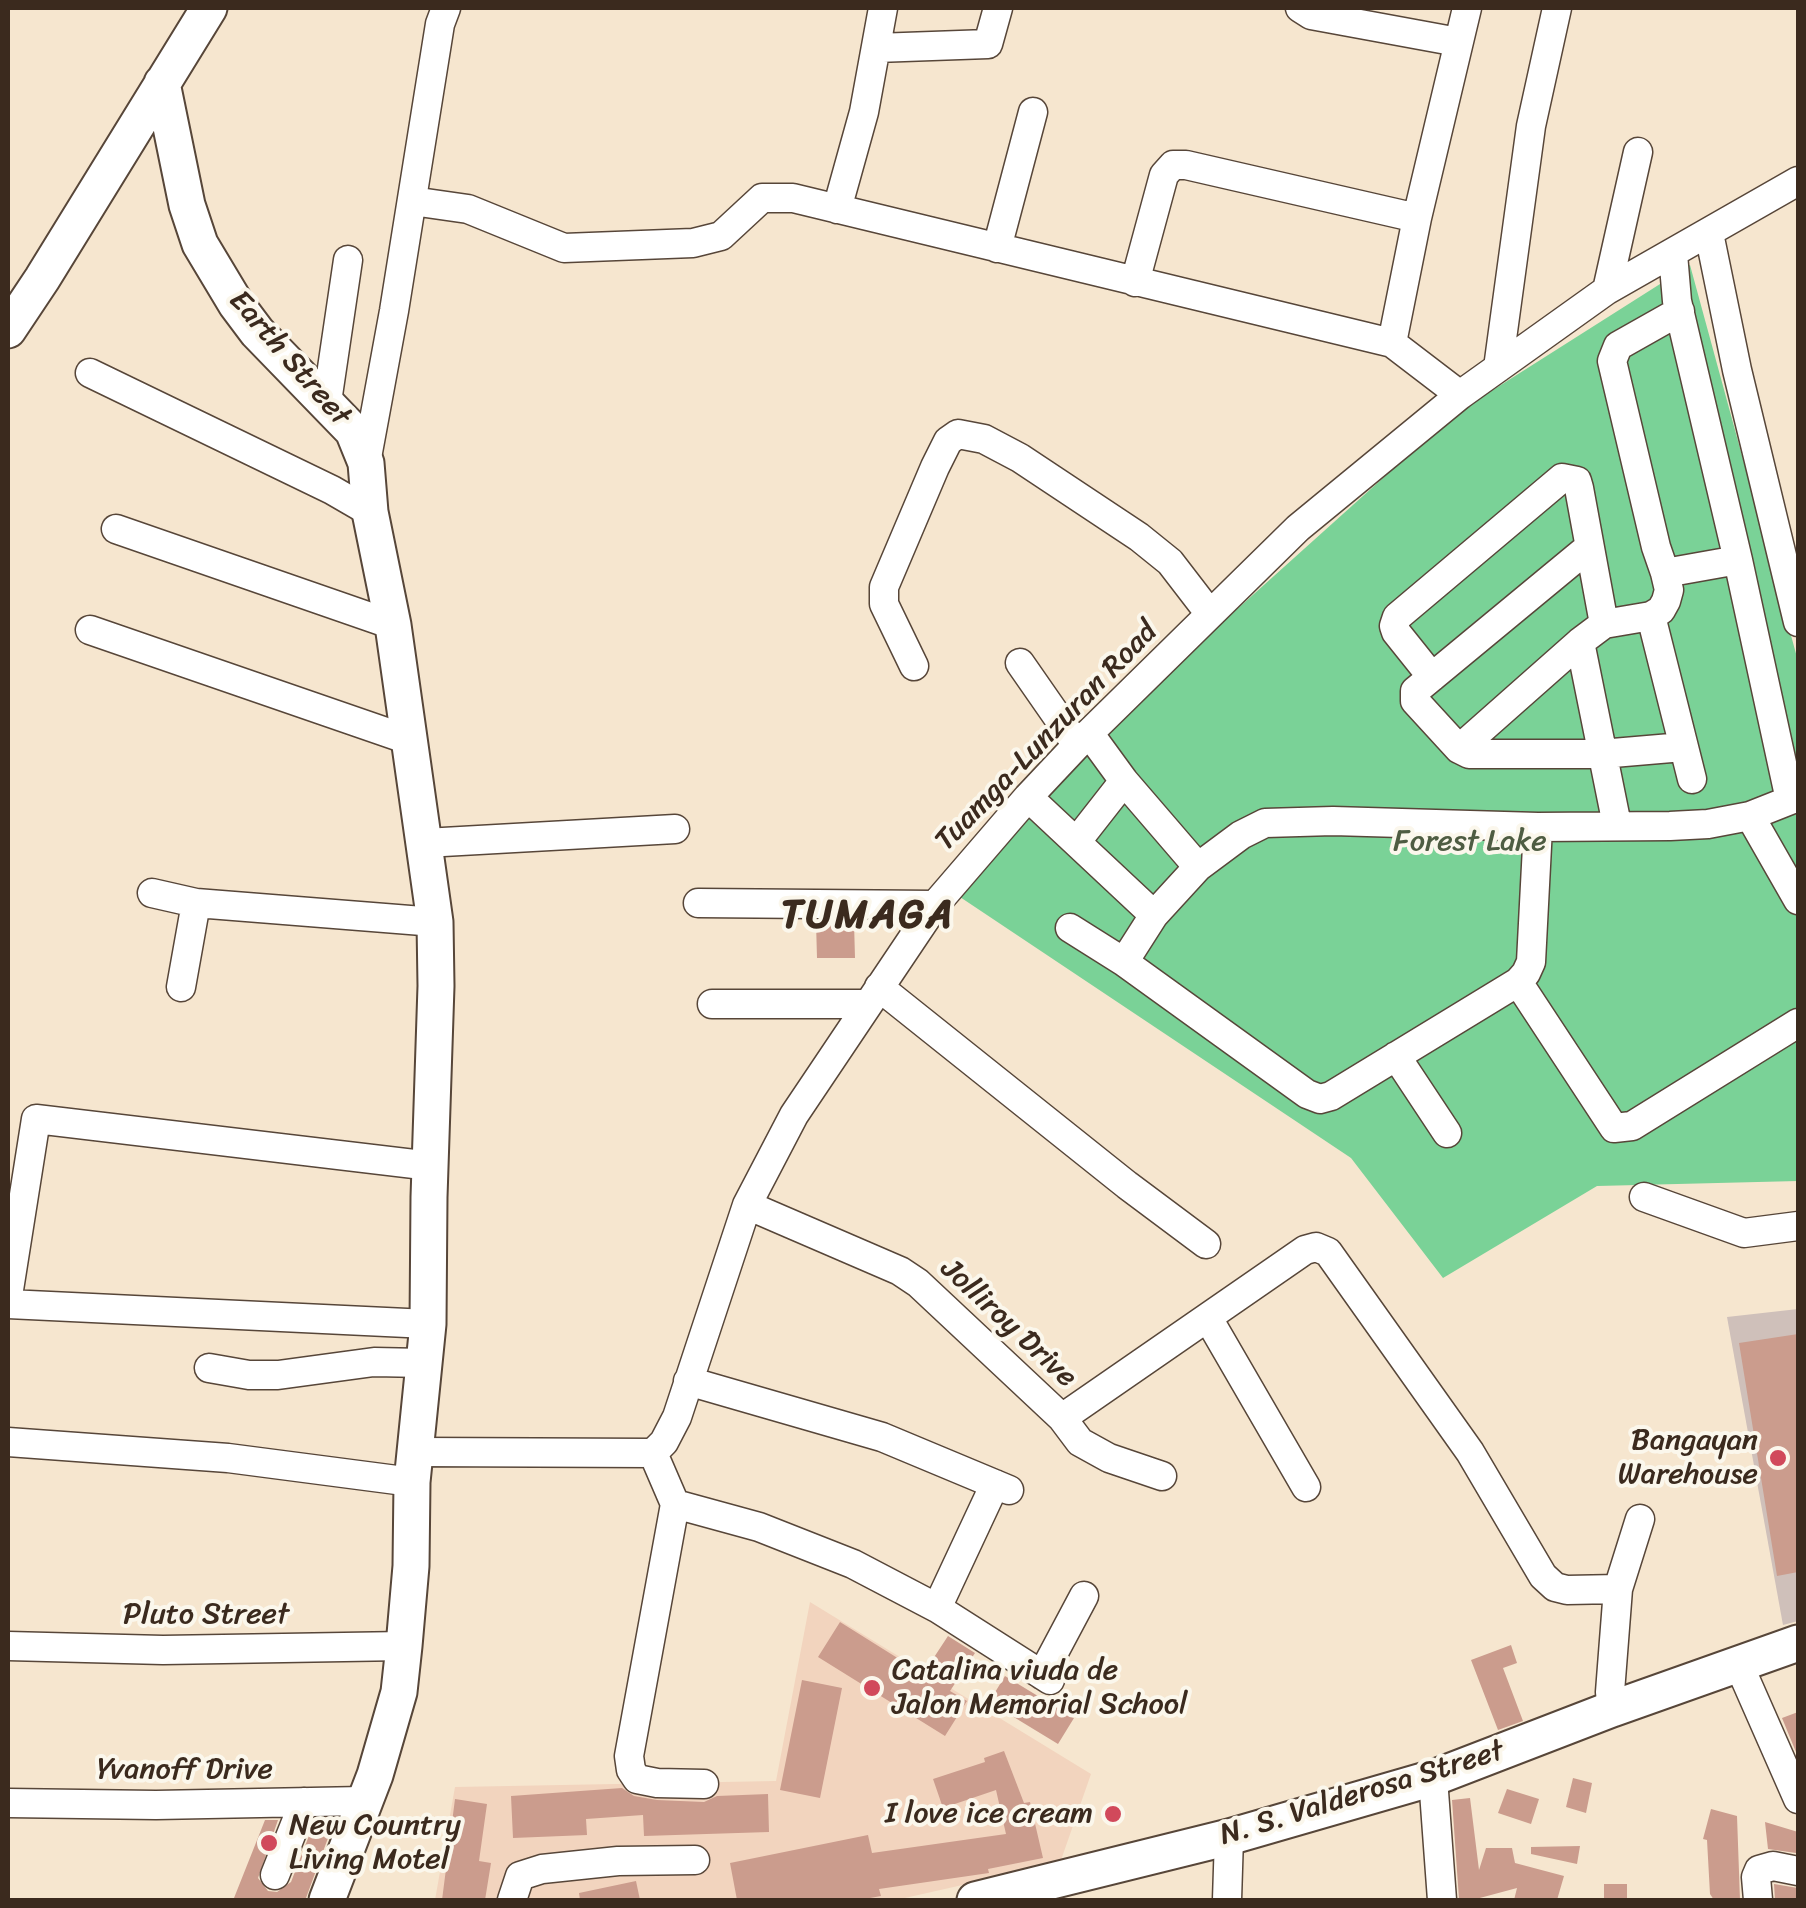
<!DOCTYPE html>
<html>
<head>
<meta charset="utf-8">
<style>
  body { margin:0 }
  #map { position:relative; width:1806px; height:1908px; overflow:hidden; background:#f6e6cf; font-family:Sriracha,sans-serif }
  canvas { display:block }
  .frame { position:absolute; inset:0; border:10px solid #3b2a1e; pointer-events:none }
</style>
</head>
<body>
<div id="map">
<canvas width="1806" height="1908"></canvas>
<div class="frame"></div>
</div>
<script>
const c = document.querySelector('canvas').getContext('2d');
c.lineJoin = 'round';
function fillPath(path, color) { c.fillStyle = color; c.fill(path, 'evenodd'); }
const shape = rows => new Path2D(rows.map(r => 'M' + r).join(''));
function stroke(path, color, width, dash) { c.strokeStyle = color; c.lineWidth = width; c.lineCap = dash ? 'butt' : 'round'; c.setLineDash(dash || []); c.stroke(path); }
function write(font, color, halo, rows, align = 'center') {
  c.font = font + ' Sriracha,sans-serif'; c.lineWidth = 8; c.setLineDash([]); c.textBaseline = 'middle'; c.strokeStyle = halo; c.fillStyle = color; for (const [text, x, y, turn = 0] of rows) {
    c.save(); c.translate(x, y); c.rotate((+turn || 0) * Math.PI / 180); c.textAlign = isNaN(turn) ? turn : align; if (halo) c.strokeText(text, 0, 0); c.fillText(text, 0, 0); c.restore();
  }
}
fillPath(shape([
  [810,1602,1091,1774,1060,1863,896,1900,435,1900,455,1787,776,1781]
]), '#f2d4be');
fillPath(shape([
  [1798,1309,1798,1621,1783,1625,1727,1317]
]), '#cfc0ba');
fillPath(shape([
  [1690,265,1798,661,1798,1181,1597,1186,1443,1278,1351,1158,954,893,1097,735,1452,416]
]), '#7ad297');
fillPath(shape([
  [816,922,854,922,855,958,817,958],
  [1798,1334,1798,1572,1777,1576,1739,1343],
  [840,1622,923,1674,948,1636,975,1653,950,1691,967,1701,945,1736,818,1657],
  [1511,1645,1517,1663,1503,1668,1523,1721,1498,1730,1471,1660],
  [1005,1676,1074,1718,1058,1744,989,1702],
  [802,1680,842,1688,820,1798,780,1790],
  [1798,1712,1798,1757,1782,1718],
  [1004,1751,1024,1803,1030,1802,1043,1858,988,1869,989,1873,879,1889,881,1896,859,1900,737,1900,730,1863,868,1835,872,1853,1006,1834,996,1790,943,1808,933,1779,985,1762,984,1758],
  [1573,1778,1592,1783,1586,1813,1566,1807],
  [622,1788,634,1796,657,1800,704,1802,717,1796,768,1794,769,1832,644,1836,643,1815,586,1819,587,1835,513,1838,511,1796],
  [1507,1789,1539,1799,1531,1824,1498,1813],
  [1470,1798,1479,1870,1486,1848,1512,1848,1515,1863,1564,1876,1557,1900,1514,1900,1517,1888,1476,1899,1459,1899,1452,1800],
  [455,1799,487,1804,479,1861,491,1863,485,1900,442,1900],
  [1711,1809,1737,1816,1740,1900,1714,1900,1710,1894,1707,1840,1703,1839],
  [319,1819,335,1819,306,1898,234,1898,265,1820,278,1820,258,1878,268,1891,277,1892,291,1882,312,1828,315,1830],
  [1765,1822,1798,1832,1796,1853,1768,1849],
  [1580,1846,1577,1864,1531,1854,1531,1847],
  [636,1881,640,1900,580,1900,579,1893],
  [1604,1884,1627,1884,1627,1900,1604,1900],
  [1774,1884,1798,1888,1798,1900,1775,1900]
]), '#cb9c8d');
const minor = shape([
  [1300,8,1311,15,1458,42],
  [876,48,988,44,998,8],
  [412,201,468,209,564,248,693,243,721,236,762,198,793,198,1392,343,1460,395],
  [837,209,864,112,883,8],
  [1709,233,1737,370,1798,622],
  [997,248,1033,112],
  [1673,254,1677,301,1738,560,1790,800],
  [1135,282,1164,175,1173,165,1186,165,1417,218],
  [1607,290,1638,152],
  [1680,311,1618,346,1612,361,1656,547,1665,573,1738,560],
  [1392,343,1417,218,1467,8],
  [1498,368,1531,126,1557,8],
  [90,373,332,490,370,512],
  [327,402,348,260],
  [366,463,394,311,440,24,446,8],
  [116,529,393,625],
  [1588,548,1415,691,1415,701,1459,749,1469,754,1601,754,1683,747],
  [1651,616,1661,610,1666,601,1669,590,1665,573],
  [90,630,406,739],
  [1580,642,1617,825],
  [1020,663,1077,745],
  [914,666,884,604,884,587,935,467,948,441,958,434,984,439,1020,458,1139,537,1170,562,1210,614],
  [1432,677,1396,632,1394,626,1397,617,1562,478,1577,481,1579,488,1604,624],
  [1089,733,1124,781,1198,867],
  [1459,749,1580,642,1604,624,1651,616,1692,779],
  [1028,797,1154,915],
  [1750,816,1798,900],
  [1077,841,1124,781],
  [425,843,675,829],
  [152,893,196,903,435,922],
  [698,903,935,905],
  [1070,928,1124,962,1307,1094,1320,1099,1331,1096,1518,982,1526,973,1531,962,1538,827],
  [1124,962,1154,915,1198,867,1241,835,1265,823,1333,821,1538,827,1670,826,1708,824,1750,816,1798,797],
  [1518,982,1614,1128,1632,1126,1798,1023],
  [181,987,196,903],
  [879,987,1127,1185,1206,1244],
  [712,1004,867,1004],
  [1396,1056,1447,1133],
  [1644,1197,1744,1233,1798,1226],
  [747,1205,900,1271,918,1283,1062,1418,1080,1442,1109,1458,1162,1476],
  [8,1296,36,1119,431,1166],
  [8,1304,428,1324],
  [1208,1318,1306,1487],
  [209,1368,249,1375,278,1375,374,1362,424,1363],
  [688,1381,882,1437,1009,1490],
  [1062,1418,1305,1250,1316,1247,1328,1252,1470,1452,1543,1576,1555,1587,1567,1590,1618,1589],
  [8,1442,228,1458,412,1482],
  [417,1452,653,1453,664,1442,677,1417,747,1205,794,1115,935,905,1028,797,1077,745,1298,528,1460,395,1607,290,1798,181],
  [653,1453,675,1504,629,1756,631,1770,637,1779,657,1783,704,1784],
  [675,1504,759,1527,853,1564,937,1608,1050,1680],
  [937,1608,995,1484],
  [8,1646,163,1650,404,1646],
  [1739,1665,1798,1799],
  [1042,1675,1084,1596],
  [1612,1709,1610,1692,1618,1589,1640,1519],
  [1433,1778,1442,1900],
  [8,1803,156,1805,363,1801],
  [275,1875,304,1802],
  [512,1900,520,1876,542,1869,618,1861,695,1860],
  [1227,1900,1229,1837],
  [1758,1900,1756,1877,1759,1870,1773,1866,1798,1871]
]);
const major = shape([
  [162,83,187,205,200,244,236,304,257,332,353,431,366,463,370,512,393,625,435,922,436,986,429,1197,428,1324,412,1482,411,1566,404,1646,399,1692,375,1775,327,1900],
  [8,330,42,279,209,8],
  [975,1900,1229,1837,1433,1778,1612,1709,1798,1643]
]);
stroke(minor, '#574639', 31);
stroke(major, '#574639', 39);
stroke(minor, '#fff', 28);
stroke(major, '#fff', 35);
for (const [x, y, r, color] of [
  [1778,1458,10,"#d1495b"],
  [872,1688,10,"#d1495b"],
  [1113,1814,10,"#d1495b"],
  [269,1843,10,"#d1495b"]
]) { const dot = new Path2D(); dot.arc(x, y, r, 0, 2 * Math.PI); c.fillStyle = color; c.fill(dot); stroke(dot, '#fbf7ec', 4); }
write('30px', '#3b2a1e', '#fbf7ec', [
  ["Earth Street",289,359,49],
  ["Tuamga-Lunzuran Road",1047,737,-46],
  ["Jolliroy Drive",1008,1324,43],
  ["Pluto Street",206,1615],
  ["Yvanoff Drive",185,1770],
  ["N. S. Valderosa Street",1362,1794,-17]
]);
write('30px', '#4e5c42', '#fbf7ec', [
  ["Forest Lake",1470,842]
]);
write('30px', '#3b2a1e', '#fbf7ec', [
  ["Bangayan",1758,1441],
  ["Warehouse",1758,1475],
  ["Catalina viuda de",892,1671,"left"],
  ["Jalon Memorial School",892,1705,"left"],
  ["I love ice cream",1093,1814],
  ["New Country",289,1826,"left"],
  ["Living Motel",289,1860,"left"]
], 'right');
c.letterSpacing = '2.5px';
write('bold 40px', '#3b2a1e', '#fbf7ec', [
  ["TUMAGA",868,917]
]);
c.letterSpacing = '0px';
</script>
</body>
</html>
